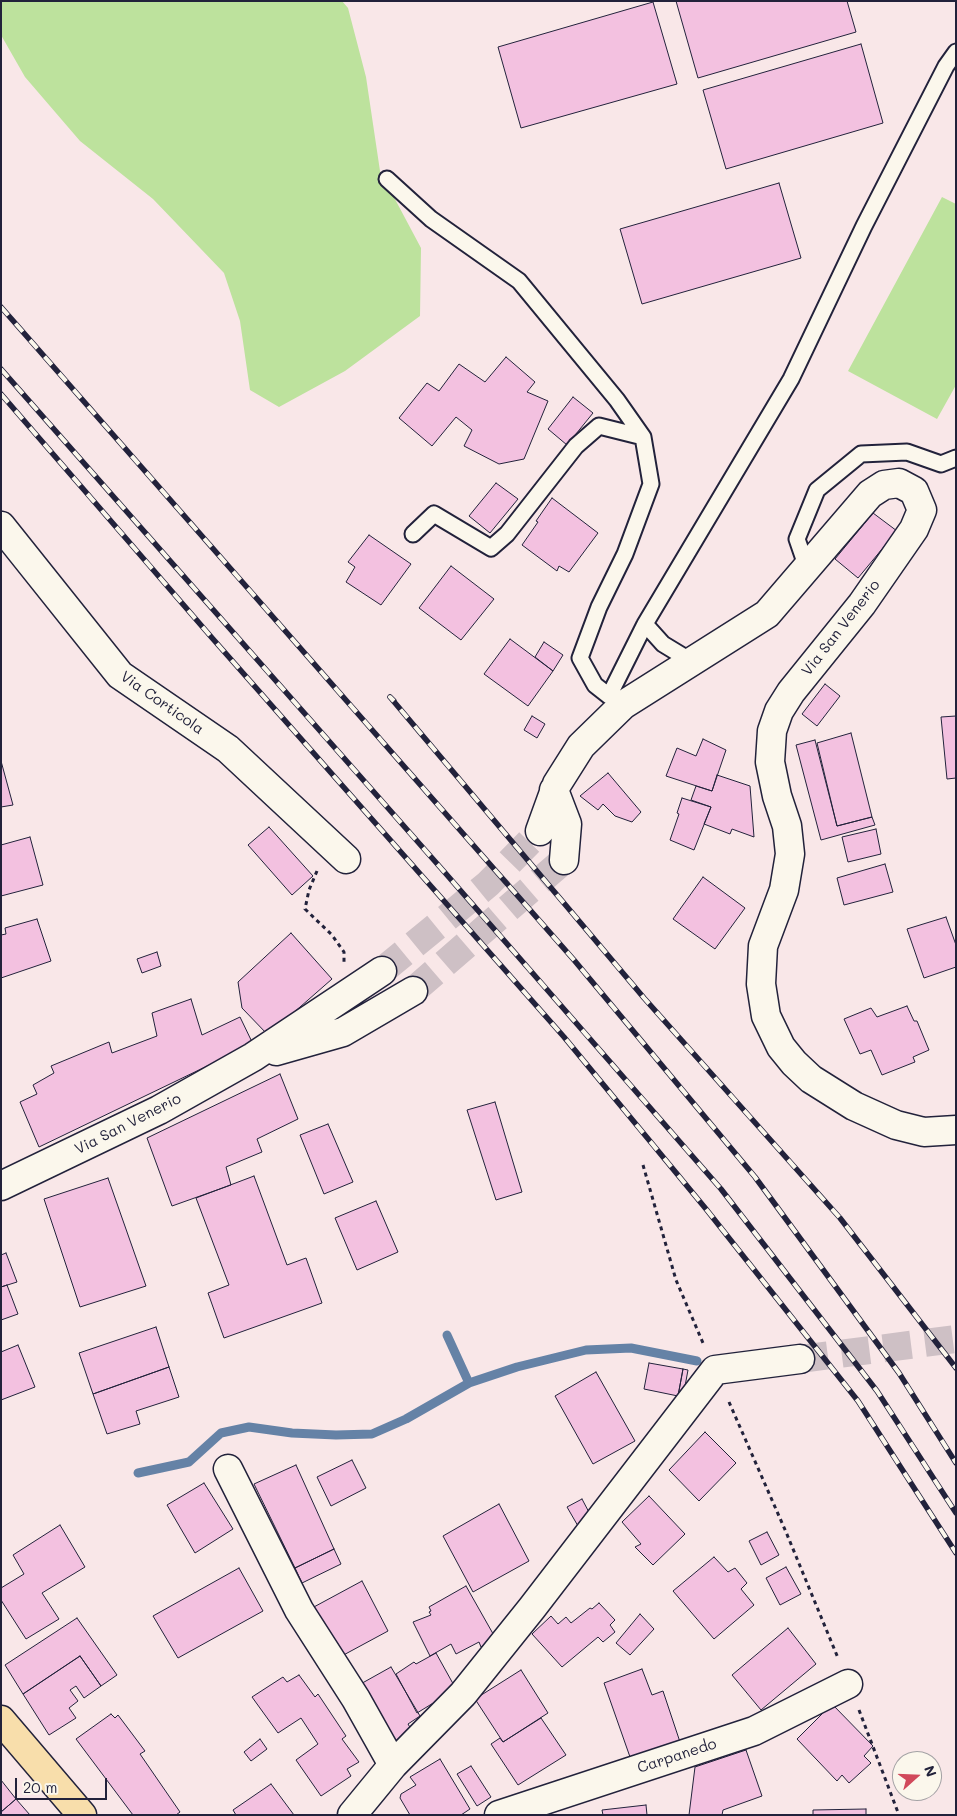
<!DOCTYPE html>
<html>
<head>
<meta charset="utf-8">
<style>
  body { margin:0 }
  #map { position:relative; width:957px; height:1816px; overflow:hidden; background:#f9e7e8; font-family:Mali,sans-serif }
  canvas { display:block }
  .frame { position:absolute; inset:0; border:2px solid #22223b; pointer-events:none }
  .north { position:absolute; left:892px; top:1751px; width:50px; height:50px; box-sizing:border-box; background:#fbf7ec; border:1px solid #a4a2a5; border-radius:50%; rotate:70deg; font-size:14px; font-weight:700; line-height:20px; text-align:center; color:#22223b }
  .north::after { content:''; display:block; margin:auto; width:18px; height:22px; background:#d1495b; clip-path:polygon(50% 0,100% 100%,50% 72%,0 100%) }
  .scale { position:absolute; left:15px; top:1778px; width:92px; height:22px; box-sizing:border-box; border:2px solid #22223b; border-top:0; padding-left:6px; font-size:15px; line-height:18px; white-space:nowrap; color:#22223b; -webkit-text-stroke:4px #fbf7ec; paint-order:stroke }
</style>
</head>
<body>
<div id="map">
<canvas width="957" height="1816"></canvas>
<div class="frame"></div>
<div class="north">N</div>
<div class="scale">20 m</div>
</div>
<script>
const c = document.querySelector('canvas').getContext('2d');
c.lineJoin = 'round';
function fillPath(path, color) { c.fillStyle = color; c.fill(path, 'evenodd'); }
const shape = rows => new Path2D(rows.map(r => 'M' + r).join(''));
function stroke(path, color, width, dash) { c.strokeStyle = color; c.lineWidth = width; c.lineCap = dash ? 'butt' : 'round'; c.setLineDash(dash || []); c.stroke(path); }
function write(font, color, halo, rows, align = 'center') {
  c.font = font + ' Mali,sans-serif'; c.lineWidth = 5; c.setLineDash([]); c.textBaseline = 'middle'; c.strokeStyle = halo; c.fillStyle = color; for (const [text, x, y, turn = 0] of rows) {
    c.save(); c.translate(x, y); c.rotate((+turn || 0) * Math.PI / 180); c.textAlign = isNaN(turn) ? turn : align; if (halo) c.strokeText(text, 0, 0); c.fillText(text, 0, 0); c.restore();
  }
}
fillPath(shape([
  [1,1,342,1,348,8,366,77,380,171,421,248,420,316,345,371,279,407,250,390,240,321,224,273,153,199,80,141,25,77,1,35],
  [942,197,956,204,956,385,937,419,848,371]
]), '#bde29d');
stroke(shape([
  [447,1335,469,1383],
  [138,1473,189,1462,221,1433,249,1427,292,1433,336,1435,372,1434,406,1419,469,1383,517,1367,586,1350,631,1348,697,1361]
]), '#6582a6', 9);
const building = shape([
  [676,1,847,1,856,32,698,78,676,1],
  [653,2,677,84,521,128,498,47,653,2],
  [861,44,883,123,726,169,703,90,861,44],
  [779,183,801,258,642,304,620,229,779,183],
  [506,357,535,382,527,392,548,401,524,459,499,464,464,446,472,430,456,417,432,446,399,418,427,383,439,391,459,364,485,382,506,357],
  [573,397,593,413,567,445,548,429,573,397],
  [496,483,518,499,490,533,469,516,496,483],
  [552,498,598,533,569,572,559,566,557,571,522,545,538,522,536,521,552,498],
  [873,513,897,531,858,578,835,559,873,513],
  [369,535,411,564,381,605,346,582,355,567,348,562,369,535],
  [451,566,494,599,461,640,419,608,451,566],
  [510,639,553,671,528,706,484,674,510,639],
  [544,642,563,655,553,671,535,657,544,642],
  [825,684,840,696,817,726,802,714,825,684],
  [532,716,545,724,537,738,524,730,532,716],
  [956,716,956,778,947,779,941,717,956,716],
  [851,733,872,817,837,826,817,743,851,733],
  [703,739,726,750,712,791,666,776,677,748,696,756,703,739],
  [815,740,837,826,872,817,875,825,821,840,796,745,815,740],
  [1,761,13,805,1,807,1,761],
  [608,773,641,812,632,822,615,816,603,804,598,810,580,796,608,773],
  [717,775,750,786,754,837,732,829,730,834,704,824,711,807,691,800,696,786,712,791,717,775],
  [682,798,711,807,694,850,670,840,679,814,677,813,682,798],
  [269,827,313,876,292,895,248,845,269,827],
  [876,829,881,854,848,862,842,837,876,829],
  [30,837,43,885,1,896,1,845,30,837],
  [885,864,893,892,844,905,837,878,885,864],
  [703,877,745,908,715,949,673,919,703,877],
  [946,917,956,945,956,967,924,978,907,929,946,917],
  [37,919,51,961,1,978,1,935,6,934,5,928,37,919],
  [291,933,332,979,268,1035,242,1008,238,982,291,933],
  [157,952,161,966,142,973,137,959,157,952],
  [191,999,202,1035,240,1017,253,1044,39,1147,20,1102,37,1094,33,1085,54,1073,51,1066,109,1042,112,1053,157,1036,152,1013,191,999],
  [907,1006,914,1021,917,1021,929,1050,913,1057,915,1062,882,1075,871,1050,860,1054,844,1019,871,1008,877,1017,907,1006],
  [280,1074,298,1119,257,1139,262,1152,226,1167,231,1185,172,1206,147,1138,280,1074],
  [495,1102,522,1192,496,1200,467,1110,495,1102],
  [328,1124,353,1182,324,1194,300,1135,328,1124],
  [254,1176,287,1265,306,1258,322,1303,224,1338,208,1293,229,1285,196,1198,254,1176],
  [108,1178,146,1286,80,1307,44,1199,108,1178],
  [376,1201,398,1252,357,1270,335,1218,376,1201],
  [6,1253,17,1282,1,1287,1,1255,6,1253],
  [7,1285,18,1314,1,1320,1,1287,7,1285],
  [156,1327,169,1367,93,1394,79,1353,156,1327],
  [18,1345,35,1387,1,1400,1,1352,18,1345],
  [649,1363,683,1369,678,1396,644,1389,649,1363],
  [169,1367,179,1397,136,1411,140,1424,107,1434,93,1394,169,1367],
  [683,1369,688,1370,683,1397,678,1396,683,1369],
  [596,1372,635,1441,593,1464,555,1396,596,1372],
  [705,1432,736,1463,699,1501,669,1470,705,1432],
  [352,1460,366,1488,331,1506,317,1477,352,1460],
  [296,1465,334,1549,295,1568,254,1484,296,1465],
  [204,1483,233,1529,195,1553,167,1505,204,1483],
  [649,1496,685,1534,653,1565,635,1547,641,1544,622,1522,649,1496],
  [582,1499,592,1518,578,1526,567,1507,582,1499],
  [499,1504,529,1561,473,1592,443,1536,499,1504],
  [60,1525,85,1567,42,1593,59,1619,26,1639,1,1600,1,1588,24,1574,13,1555,60,1525],
  [767,1532,779,1555,761,1565,749,1541,767,1532],
  [334,1549,341,1564,302,1583,295,1568,334,1549],
  [714,1557,728,1572,735,1568,747,1583,741,1589,754,1605,714,1639,673,1591,714,1557],
  [786,1567,801,1594,780,1605,766,1578,786,1567],
  [239,1568,263,1611,178,1658,153,1616,239,1568],
  [362,1581,388,1631,338,1658,312,1608,362,1581],
  [466,1586,496,1639,481,1647,479,1642,456,1654,451,1644,430,1656,413,1622,431,1615,429,1612,431,1611,429,1607,466,1586],
  [599,1603,615,1620,610,1625,615,1632,603,1642,598,1637,562,1667,532,1634,551,1616,558,1624,566,1617,571,1623,590,1608,592,1609,599,1603],
  [640,1614,654,1629,630,1655,616,1643,640,1614],
  [77,1618,117,1675,101,1686,80,1656,23,1694,5,1665,77,1618],
  [788,1628,816,1664,761,1710,732,1675,788,1628],
  [436,1653,456,1689,417,1713,396,1674,414,1662,416,1664,436,1653],
  [80,1656,101,1686,84,1698,76,1686,70,1690,78,1701,69,1708,76,1718,49,1735,23,1694,80,1656],
  [391,1667,420,1716,408,1724,415,1736,395,1748,357,1686,391,1667],
  [642,1669,652,1695,663,1691,680,1742,630,1757,604,1683,642,1669],
  [521,1670,548,1713,503,1742,475,1699,521,1670],
  [299,1675,315,1697,318,1694,346,1736,342,1739,359,1762,347,1769,351,1776,321,1796,296,1760,318,1744,301,1718,278,1733,252,1697,283,1677,287,1682,299,1675],
  [832,1704,873,1746,864,1756,871,1763,849,1783,842,1775,837,1781,797,1739,832,1704],
  [111,1714,115,1718,118,1715,145,1751,140,1754,180,1812,176,1815,133,1815,76,1739,111,1714],
  [541,1718,566,1755,518,1785,491,1744,500,1738,503,1742,541,1718],
  [260,1739,267,1749,251,1761,244,1752,260,1739],
  [746,1750,762,1796,723,1810,722,1815,689,1815,695,1767,746,1750],
  [440,1759,470,1809,461,1815,410,1815,400,1798,401,1794,416,1785,410,1777,440,1759],
  [471,1766,491,1797,477,1806,457,1774,471,1766],
  [1,1780,16,1799,1,1812,1,1780],
  [271,1784,294,1815,236,1815,233,1810,271,1784],
  [16,1799,30,1815,1,1815,1,1812,16,1799],
  [646,1805,647,1815,603,1815,602,1810,646,1805],
  [866,1809,866,1815,813,1815,813,1810,866,1809]
]);
fillPath(building, '#f3c1e0');
stroke(building, '#22223b', 1);
stroke(shape([
  [800,1359,956,1339]
]), '#cec0c5', 28, [28, 14]);
stroke(shape([
  [382,971,488,884,540,831],
  [413,991,564,860]
]), '#cec0c5', 28, [28, 14]);
const lane = shape([
  [387,179,431,219,519,281,617,400,643,437,651,484,625,554,599,607,580,658,595,685,609,696],
  [413,534,434,514,491,548,507,534,576,446,599,426,643,437],
  [807,568,797,539,817,490,861,454,907,452,941,464,956,458],
  [645,624,663,644,691,661],
  [623,705,609,696,645,624,791,379,864,226,946,66,956,52]
]);
const street = shape([
  [1,526,120,675,228,749,346,859],
  [228,1469,299,1610,356,1699,393,1765],
  [352,1815,393,1765,463,1694,532,1608,715,1370,800,1359],
  [499,1815,754,1731,848,1684]
]);
const secondary = shape([
  [554,790,567,824,564,860],
  [540,831,557,784,581,746,623,705,767,614,870,494,884,485,899,483,914,491,922,510,914,529,862,604,791,692,779,711,772,731,770,762,777,796,787,826,790,854,784,890,763,946,761,984,766,1016,781,1047,794,1063,811,1079,854,1106,896,1125,924,1132,956,1130],
  [276,1051,343,1032,413,991],
  [1,1186,159,1110,253,1057,382,971]
]);
const primary = shape([
  [1,1720,82,1815]
]);
stroke(lane, '#22223b', 19);
stroke(street, '#22223b', 31);
stroke(secondary, '#22223b', 31);
stroke(primary, '#22223b', 31);
stroke(shape([
  [317,871,309,890,305,909,332,935,344,952,344,962],
  [643,1165,676,1280,703,1343],
  [729,1402,786,1532,838,1658],
  [859,1710,899,1815]
]), '#22223b', 3, [4, 4]);
stroke(lane, '#fbf7ec', 15);
stroke(street, '#fbf7ec', 28);
stroke(secondary, '#fbf7ec', 28);
stroke(primary, '#f8deab', 28);
const rail = shape([
  [1,307,574,960,755,1177,899,1373,956,1463],
  [1,369,440,867,721,1189,877,1391,956,1513],
  [1,394,213,639,564,1037,706,1209,858,1401,956,1553],
  [394,701,390,697,644,998,840,1218,956,1368]
]);
stroke(rail, '#22223b', 5.5);
stroke(rail, '#fbf7ec', 4, [11]);
write('15px', '#22223b', '#fbf7ec', [
  ["Via San Venerio",841,628,-52],
  ["Via Corticola",162,703,35],
  ["Via San Venerio",128,1124,-27],
  ["Carpanedo",677,1756,-18]
]);
</script>
</body>
</html>
